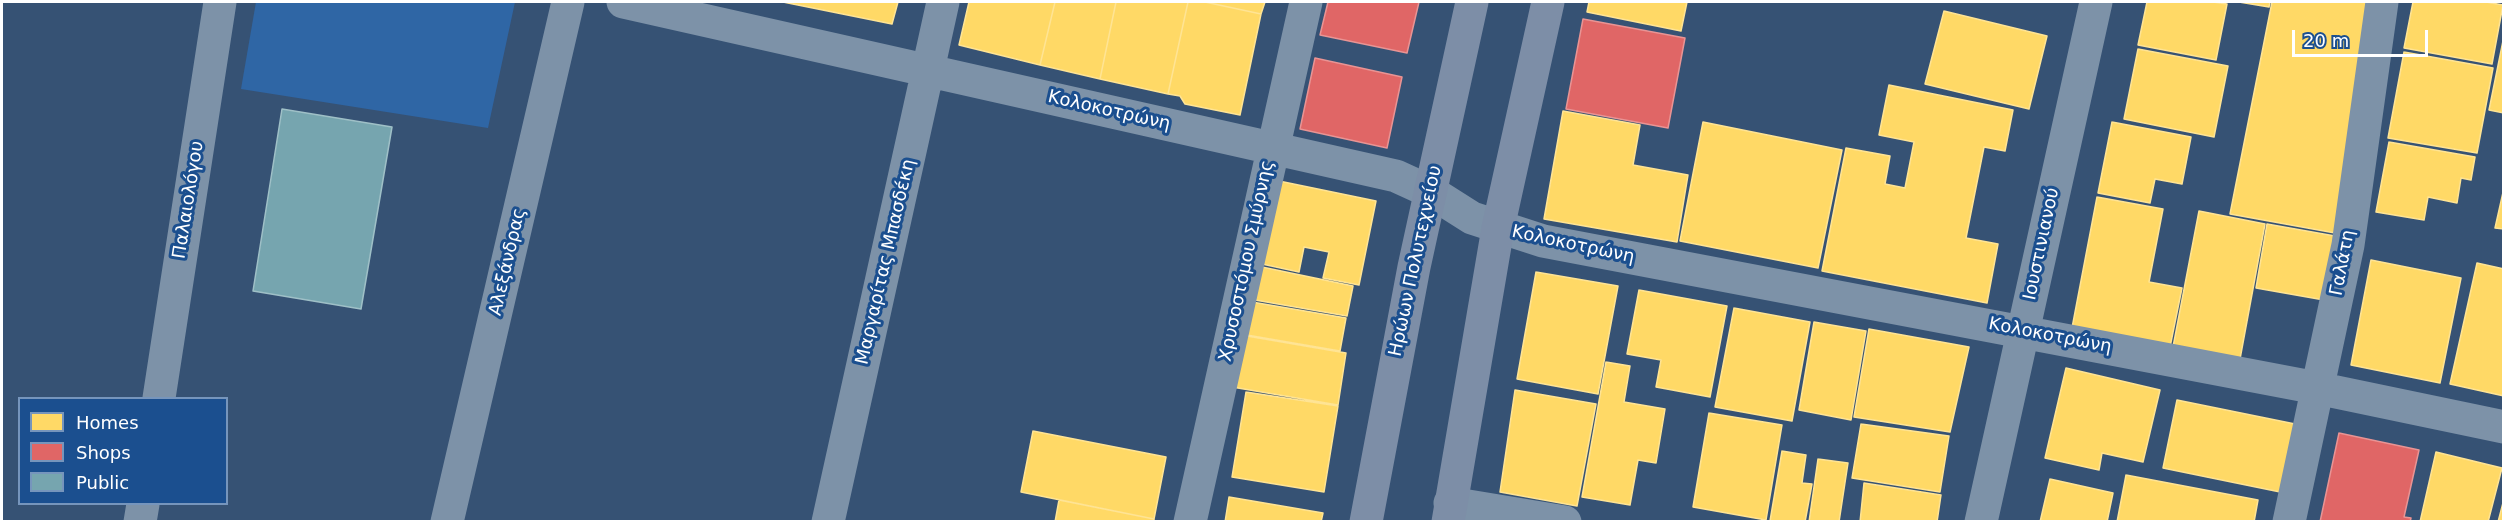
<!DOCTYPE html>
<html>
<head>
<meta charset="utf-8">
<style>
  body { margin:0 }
  #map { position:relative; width:2505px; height:523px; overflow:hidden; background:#365274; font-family:"DejaVu Sans",sans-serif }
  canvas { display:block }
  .frame { position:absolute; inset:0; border:3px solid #fff; pointer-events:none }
  .legend { position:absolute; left:18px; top:397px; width:210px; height:108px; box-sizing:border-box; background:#1b4f8f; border:2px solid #7695bc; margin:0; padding:8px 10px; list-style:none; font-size:18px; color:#fff }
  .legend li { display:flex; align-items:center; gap:12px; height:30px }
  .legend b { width:30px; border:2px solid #7695bc }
  .scale { position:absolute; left:2292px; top:30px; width:136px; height:27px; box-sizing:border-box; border:3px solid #fff; border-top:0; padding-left:8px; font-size:18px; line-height:21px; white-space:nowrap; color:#fff; -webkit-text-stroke:4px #1b4f8f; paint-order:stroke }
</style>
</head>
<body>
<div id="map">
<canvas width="2505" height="523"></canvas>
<div class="frame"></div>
<ul class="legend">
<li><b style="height:16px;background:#ffd966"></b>Homes</li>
<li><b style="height:16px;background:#e06666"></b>Shops</li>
<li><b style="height:16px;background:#76a5af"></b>Public</li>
</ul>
<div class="scale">20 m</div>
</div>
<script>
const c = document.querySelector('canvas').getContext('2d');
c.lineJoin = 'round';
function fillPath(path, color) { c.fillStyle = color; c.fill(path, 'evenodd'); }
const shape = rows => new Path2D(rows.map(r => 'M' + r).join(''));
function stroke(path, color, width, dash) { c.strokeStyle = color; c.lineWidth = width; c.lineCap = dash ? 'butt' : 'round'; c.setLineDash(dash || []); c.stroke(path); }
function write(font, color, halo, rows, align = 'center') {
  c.font = font + ' "DejaVu Sans",sans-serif'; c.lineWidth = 6; c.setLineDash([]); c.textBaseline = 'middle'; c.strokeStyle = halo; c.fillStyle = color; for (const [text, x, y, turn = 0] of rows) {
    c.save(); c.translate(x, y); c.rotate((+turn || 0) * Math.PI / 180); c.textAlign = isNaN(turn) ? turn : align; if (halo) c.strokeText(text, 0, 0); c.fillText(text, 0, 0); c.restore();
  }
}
fillPath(shape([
  [256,2,515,2,488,128,241,89]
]), '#2f66a5');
const homes = shape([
  [783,2,898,2,892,24,783,2],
  [969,2,1055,2,1040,65,959,45,969,2],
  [1055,2,1116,2,1100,79,1040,65,1055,2],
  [1116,2,1188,2,1168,94,1100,79,1116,2],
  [1188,2,1205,2,1261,14,1240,115,1185,104,1180,96,1168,94,1188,2],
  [1205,2,1265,2,1261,14,1205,2],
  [1589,2,1687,2,1681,31,1587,12,1589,2],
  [2147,2,2213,2,2227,4,2216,60,2138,45,2147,2],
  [2239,2,2270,2,2269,7,2239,2],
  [2272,2,2375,2,2335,233,2230,214,2272,2],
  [2413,2,2486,2,2503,5,2492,64,2404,48,2413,2],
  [1944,11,2047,36,2029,109,1925,84,1944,11],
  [2504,36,2504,113,2489,110,2504,36],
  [2138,49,2228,66,2214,137,2124,119,2138,49],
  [2404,52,2493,68,2477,153,2388,138,2404,52],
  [1889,85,2013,110,2005,151,1984,147,1966,238,1998,244,1987,303,1822,271,1846,148,1890,156,1885,184,1905,188,1914,142,1879,135,1889,85],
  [1563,111,1640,125,1633,165,1688,175,1677,242,1544,219,1563,111],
  [1703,122,1842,150,1818,268,1680,241,1703,122],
  [2112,122,2191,137,2182,184,2155,179,2150,203,2098,193,2112,122],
  [2389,142,2475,157,2471,180,2461,178,2457,203,2428,197,2424,220,2376,212,2389,142],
  [1279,181,1376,201,1359,285,1323,278,1329,252,1304,247,1299,272,1262,264,1279,181],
  [2504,188,2504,229,2495,228,2504,188],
  [2097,197,2163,209,2149,282,2182,288,2170,347,2072,328,2097,197],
  [2199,211,2265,224,2240,359,2173,347,2199,211],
  [2267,224,2335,236,2324,300,2256,288,2267,224],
  [2371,260,2461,278,2440,383,2351,365,2371,260],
  [2477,263,2504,269,2504,396,2450,384,2477,263],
  [1262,267,1353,286,1347,316,1255,300,1262,267],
  [1536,272,1618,286,1598,394,1517,379,1536,272],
  [1639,290,1727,306,1710,397,1656,387,1661,360,1627,354,1639,290],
  [1246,301,1346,318,1340,351,1241,334,1246,301],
  [1734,308,1810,322,1792,421,1715,407,1734,308],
  [1814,322,1866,331,1851,420,1799,410,1814,322],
  [1869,329,1969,347,1950,432,1854,417,1869,329],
  [1241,335,1346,353,1338,405,1232,387,1241,335],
  [1606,362,1630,366,1624,402,1665,409,1656,463,1638,460,1630,505,1582,497,1606,362],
  [2066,368,2160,390,2143,462,2102,453,2099,470,2045,458,2066,368],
  [1515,390,1596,404,1577,506,1500,492,1515,390],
  [1246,392,1338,406,1324,492,1232,477,1246,392],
  [2177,400,2300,425,2285,493,2163,468,2177,400],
  [1709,413,1782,425,1766,520,1693,507,1709,413],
  [1861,424,1949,436,1940,492,1852,478,1861,424],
  [1033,431,1166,457,1154,519,1021,492,1033,431],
  [1782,451,1806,455,1802,483,1812,484,1805,522,1770,521,1782,451],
  [2436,452,2502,468,2488,522,2420,522,2436,452],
  [1818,459,1848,463,1839,522,1809,522,1818,459],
  [2126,475,2258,500,2254,522,2117,522,2126,475],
  [2050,479,2113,493,2107,522,2040,522,2050,479],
  [1864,483,1941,495,1937,522,1860,522,1864,483],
  [1229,497,1323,513,1321,522,1225,522,1229,497],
  [2504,499,2504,522,2498,522,2504,499],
  [1059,500,1154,519,1154,522,1055,522,1059,500]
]);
fillPath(homes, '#ffd966');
stroke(homes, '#ffe494', 1.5);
const shops = shape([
  [1328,2,1419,2,1407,53,1320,35,1328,2],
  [1583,19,1685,38,1668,128,1566,109,1583,19],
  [1315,58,1402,77,1387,148,1300,129,1315,58],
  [2339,433,2419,450,2404,517,2411,518,2410,522,2320,522,2339,433]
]);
fillPath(shops, '#e06666');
stroke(shops, '#e99494', 1.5);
const public = shape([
  [282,109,392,127,361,309,253,291,282,109]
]);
fillPath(public, '#76a5af');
stroke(public, '#9fc0c7', 1.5);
stroke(shape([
  [623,2,1396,176,1431,192,1472,218,1543,241,2317,388,2504,427],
  [1450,503,1565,522],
  [447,522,568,2],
  [828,522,943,2],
  [1190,522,1306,2],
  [1981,522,2096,2],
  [2289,522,2348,245,2382,2]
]), '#7d92a8', 33);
stroke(shape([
  [159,398,220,2],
  [140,522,143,504]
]), '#7d92a8', 33);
stroke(shape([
  [1366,522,1414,267,1472,2],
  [1448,522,1498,228,1548,2]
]), '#7d8ea7', 33);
write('18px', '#fff', '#1b4f8f', [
  ["Κολοκοτρώνη",1109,111,13],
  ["Παλαιολόγου",189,200,-81],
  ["Ιουστινιανού",2042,244,-78],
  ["Κολοκοτρώνη",1573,245,12],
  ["Χρυσοστόμου Σμύρνης",1247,261,-78],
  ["Ηρώων Πολυτεχνείου",1416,261,-78],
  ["Αλεξάνδρας",508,262,-77],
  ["Μαργαρίτας Μπασδέκη",886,262,-77],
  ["Γαλάτη",2343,263,-79],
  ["Κολοκοτρώνη",2050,336,11]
]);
</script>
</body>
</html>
